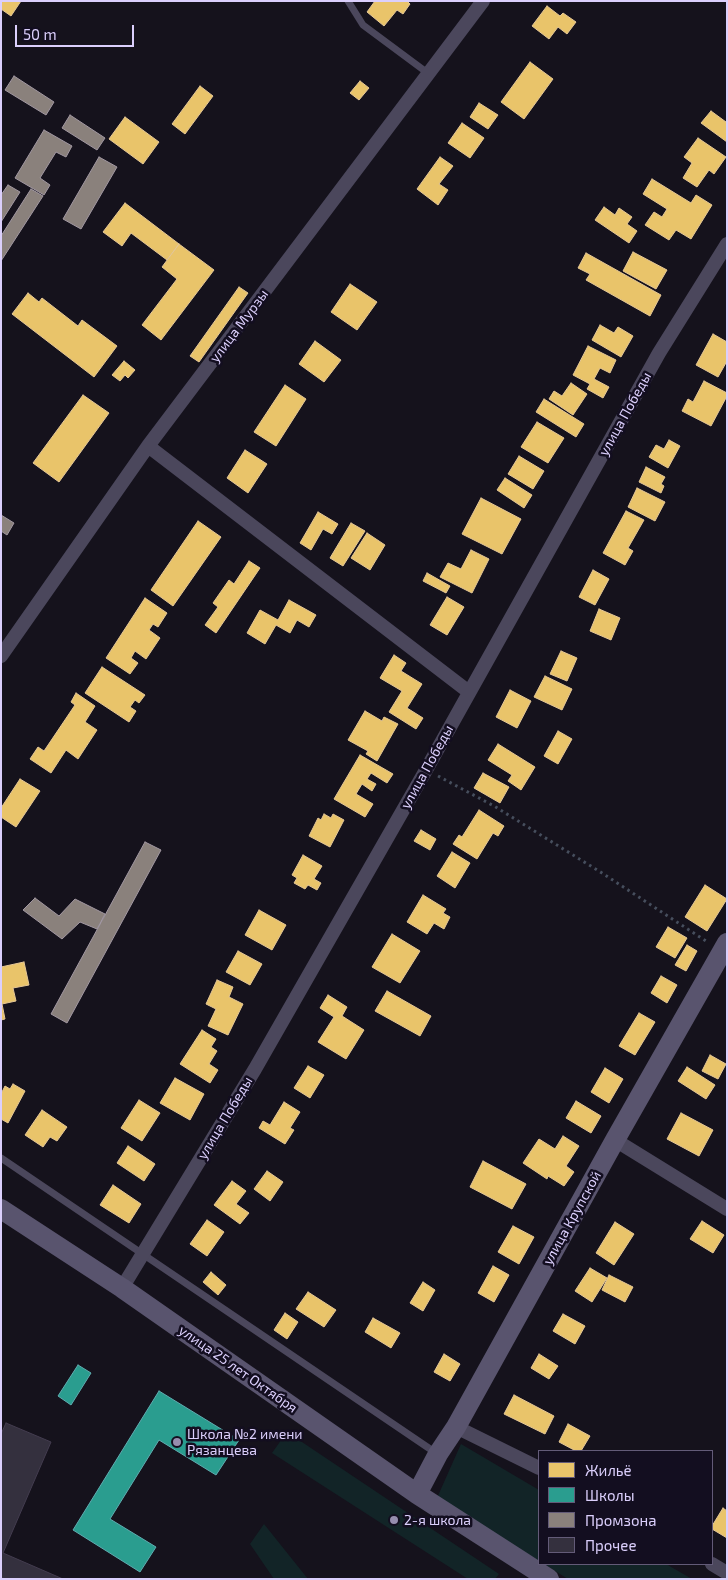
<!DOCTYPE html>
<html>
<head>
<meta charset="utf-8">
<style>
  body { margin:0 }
  #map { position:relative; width:728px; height:1580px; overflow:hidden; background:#15121c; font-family:"Exo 2",sans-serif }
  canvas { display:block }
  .frame { position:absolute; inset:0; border:2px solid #dbcffc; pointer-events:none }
  .legend { position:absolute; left:538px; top:1450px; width:175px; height:115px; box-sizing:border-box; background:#130e20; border:1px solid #635b78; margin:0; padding:6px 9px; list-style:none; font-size:15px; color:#dbcffc }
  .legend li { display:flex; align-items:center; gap:10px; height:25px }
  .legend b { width:25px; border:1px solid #635b78 }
  .scale { position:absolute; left:15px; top:25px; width:119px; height:22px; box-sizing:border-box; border:2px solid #dbcffc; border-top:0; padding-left:6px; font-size:15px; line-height:18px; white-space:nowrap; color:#dbcffc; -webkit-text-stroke:4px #130e20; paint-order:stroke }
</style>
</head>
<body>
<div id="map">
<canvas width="728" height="1580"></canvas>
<div class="frame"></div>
<ul class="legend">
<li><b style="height:14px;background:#e9c46a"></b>Жильё</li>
<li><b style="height:14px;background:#2a9d8f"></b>Школы</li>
<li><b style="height:14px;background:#8a817c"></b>Промзона</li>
<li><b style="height:14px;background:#34303e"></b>Прочее</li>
</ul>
<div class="scale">50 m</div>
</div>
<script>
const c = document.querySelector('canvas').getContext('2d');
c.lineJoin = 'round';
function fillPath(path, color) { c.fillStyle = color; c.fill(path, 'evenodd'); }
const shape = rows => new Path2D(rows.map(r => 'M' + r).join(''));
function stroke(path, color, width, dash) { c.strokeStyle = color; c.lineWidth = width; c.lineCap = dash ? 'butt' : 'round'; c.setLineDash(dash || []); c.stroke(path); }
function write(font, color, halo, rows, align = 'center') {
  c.font = font + ' "Exo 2",sans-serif'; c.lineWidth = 5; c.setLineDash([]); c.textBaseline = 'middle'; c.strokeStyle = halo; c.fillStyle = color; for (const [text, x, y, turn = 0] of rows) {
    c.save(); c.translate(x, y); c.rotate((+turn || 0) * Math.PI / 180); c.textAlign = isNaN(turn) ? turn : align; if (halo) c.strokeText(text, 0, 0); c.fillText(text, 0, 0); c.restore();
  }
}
fillPath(shape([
  [287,1432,499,1574,495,1579,468,1579,272,1453],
  [461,1444,539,1490,539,1561,437,1498],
  [264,1524,308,1579,274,1579,250,1544],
  [544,1564,666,1564,692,1579,568,1579]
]), '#122427');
const homes = shape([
  [1,1,21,1,11,16,1,9,1,1],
  [375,1,407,1,410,4,403,14,397,10,384,26,367,12,375,1],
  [547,6,560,16,563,13,576,22,567,34,558,27,549,39,532,26,547,6],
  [530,62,553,79,524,119,501,102,530,62],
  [360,81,369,88,359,100,350,93,360,81],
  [200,86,213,96,185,134,172,124,200,86],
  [479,103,498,115,488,129,470,117,479,103],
  [711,111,726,122,727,121,727,142,701,123,711,111],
  [125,117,159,142,143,164,109,139,125,117],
  [462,123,484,138,470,158,448,143,462,123],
  [698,138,726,157,714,174,709,170,697,187,683,178,692,163,684,157,698,138],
  [440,157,453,166,439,184,448,190,438,205,417,189,440,157],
  [652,179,691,203,696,195,712,205,691,239,676,230,669,240,645,225,654,212,662,217,667,209,643,194,652,179],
  [125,203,179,244,167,260,131,233,122,246,103,232,125,203],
  [604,207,615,215,619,208,632,217,627,224,637,231,629,243,595,220,604,207],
  [179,244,214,270,161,340,142,325,177,279,162,267,179,244],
  [633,252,667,270,656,289,623,271,633,252],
  [586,253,661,295,650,316,586,280,590,274,578,268,586,253],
  [350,284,377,302,357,330,331,312,350,284],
  [239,287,248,293,199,362,190,356,239,287],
  [28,293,39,302,42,298,78,326,82,320,117,346,94,377,12,314,28,293],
  [600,325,614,333,618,327,633,336,621,357,592,340,600,325],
  [713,334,727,342,727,361,718,377,696,365,713,334],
  [315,341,341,360,324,382,299,364,315,341],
  [588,346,616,360,610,373,600,368,594,379,609,387,603,398,587,389,590,384,573,375,588,346],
  [124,361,135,370,128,378,125,375,120,381,112,375,124,361],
  [704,381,727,393,727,396,711,426,682,411,688,399,693,402,704,381],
  [571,383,587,394,573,415,549,399,554,391,562,396,571,383],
  [285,385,306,399,276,446,254,432,285,385],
  [83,395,109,413,59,482,33,463,83,395],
  [544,399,584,424,576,437,536,412,544,399],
  [537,422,564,438,548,463,521,447,537,422],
  [669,440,680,446,668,468,649,457,656,445,664,449,669,440],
  [245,450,267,464,248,493,227,478,245,450],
  [519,456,544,471,533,489,508,474,519,456],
  [646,467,665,477,661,484,664,486,661,493,639,482,646,467],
  [505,478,532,495,524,508,497,490,505,478],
  [637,488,665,502,655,521,628,507,637,488],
  [481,498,521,519,502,554,462,534,481,498],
  [626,511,644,520,628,548,633,551,625,565,603,553,626,511],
  [318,512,338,524,332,534,323,529,311,550,300,543,318,512],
  [198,521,221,537,173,606,151,590,198,521],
  [351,523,365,531,343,566,330,558,351,523],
  [367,533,385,545,370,570,351,558,367,533],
  [471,550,489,559,472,593,440,577,448,563,461,569,471,550],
  [249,561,260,568,216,633,205,625,218,607,213,603,229,580,234,584,249,561],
  [593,570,609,579,595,605,579,597,593,570],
  [427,573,450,586,446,593,423,581,427,573],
  [447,597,464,607,447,635,430,625,447,597],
  [145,598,167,613,158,627,153,624,149,630,160,638,146,659,135,651,131,658,138,663,130,674,106,658,145,598],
  [289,600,316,615,309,627,297,620,290,633,276,625,265,644,247,633,260,610,278,620,289,600],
  [599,609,620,618,611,640,590,631,599,609],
  [561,651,577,658,567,681,550,674,561,651],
  [394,655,406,663,401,671,422,684,407,708,423,718,416,729,389,712,402,691,380,678,394,655],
  [102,667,145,695,139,703,135,700,130,707,136,711,129,722,85,693,102,667],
  [545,676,572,689,562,710,534,697,545,676],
  [510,690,531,701,517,728,496,717,510,690],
  [76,693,95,706,85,722,97,730,78,759,66,750,51,773,30,759,38,747,44,751,75,705,71,702,76,693],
  [365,711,382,721,384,717,398,724,377,761,366,754,368,751,348,740,365,711],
  [558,731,572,739,558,764,544,756,558,731],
  [498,744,535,767,521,790,508,781,512,775,488,760,498,744],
  [360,755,393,774,387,783,371,773,367,779,376,784,372,791,362,784,356,794,373,804,365,817,334,799,360,755],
  [483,773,509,787,500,803,474,788,483,773],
  [20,779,40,791,16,827,1,817,1,808,20,779],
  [479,810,504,826,498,836,493,833,477,859,453,844,459,835,462,837,479,810],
  [324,814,331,818,333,814,344,820,330,847,309,836,318,818,321,820,324,814],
  [421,830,436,839,430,850,414,841,421,830],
  [452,852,470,863,455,888,437,876,452,852],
  [303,855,322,866,314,879,321,883,317,890,308,885,305,889,294,883,297,878,292,875,303,855],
  [705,885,727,899,707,931,685,917,705,885],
  [423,895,446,909,443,913,450,917,444,929,434,923,427,934,407,922,423,895],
  [259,910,286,925,272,950,245,935,259,910],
  [668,927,687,938,675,958,656,947,668,927],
  [392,934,420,951,400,983,372,967,392,934],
  [687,945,697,951,686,971,675,965,687,945],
  [238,951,262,964,250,985,226,972,238,951],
  [24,962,29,985,13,988,16,1001,2,1004,5,1019,1,1020,1,967,24,962],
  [661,976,677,985,667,1003,651,993,661,976],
  [217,980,233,987,229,997,243,1004,228,1035,208,1026,216,1009,206,1004,217,980],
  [387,991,431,1016,420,1036,375,1011,387,991],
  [328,995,347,1007,342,1016,364,1030,346,1059,318,1042,334,1017,320,1008,328,995],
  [639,1013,655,1022,635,1055,619,1046,639,1013],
  [202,1030,216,1039,211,1047,217,1051,209,1064,218,1070,210,1083,180,1064,202,1030],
  [710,1055,726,1064,718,1079,702,1071,710,1055],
  [308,1066,324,1075,310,1098,294,1088,308,1066],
  [687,1067,715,1085,706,1099,678,1081,687,1067],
  [605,1068,623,1079,609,1103,591,1092,605,1068],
  [175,1078,204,1094,190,1120,160,1103,175,1078],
  [13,1084,25,1091,8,1123,1,1119,1,1094,5,1086,10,1089,13,1084],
  [139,1100,160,1113,142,1141,121,1128,139,1100],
  [576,1101,601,1116,591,1133,566,1118,576,1101],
  [284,1102,300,1112,290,1128,294,1130,285,1144,259,1128,263,1121,270,1125,284,1102],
  [42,1110,67,1127,57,1141,50,1137,43,1147,25,1135,42,1110],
  [681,1113,713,1130,699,1156,667,1139,681,1113],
  [563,1136,579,1146,566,1166,574,1172,564,1186,548,1176,547,1179,523,1163,539,1139,555,1149,563,1136],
  [128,1146,155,1164,144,1181,117,1163,128,1146],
  [483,1161,526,1184,512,1209,470,1187,483,1161],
  [267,1171,283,1182,270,1201,254,1189,267,1171],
  [232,1181,246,1191,236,1204,249,1213,240,1224,214,1205,232,1181],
  [113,1185,141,1204,129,1223,100,1205,113,1185],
  [207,1220,224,1232,207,1256,190,1244,207,1220],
  [702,1221,724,1235,713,1253,690,1239,702,1221],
  [615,1222,634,1234,614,1265,596,1253,615,1222],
  [513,1226,534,1237,519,1264,498,1252,513,1226],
  [493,1266,509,1275,494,1302,478,1293,493,1266],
  [590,1268,607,1278,592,1302,575,1291,590,1268],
  [211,1272,226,1285,218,1295,203,1282,211,1272],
  [609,1275,633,1287,625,1302,602,1290,609,1275],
  [423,1282,435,1290,423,1311,410,1303,423,1282],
  [308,1292,336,1310,324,1327,296,1309,308,1292],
  [285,1313,298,1322,287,1339,274,1330,285,1313],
  [563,1314,585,1326,575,1344,553,1331,563,1314],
  [373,1318,400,1333,391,1348,365,1332,373,1318],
  [444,1354,460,1364,450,1381,434,1372,444,1354],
  [539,1354,558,1366,549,1379,531,1368,539,1354],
  [514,1395,554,1416,545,1434,504,1414,514,1395],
  [568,1424,590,1436,581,1451,576,1451,559,1442,568,1424],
  [723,1508,727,1511,727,1538,712,1529,712,1526,723,1508]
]);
fillPath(homes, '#e9c46a');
stroke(homes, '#e5c796', 1);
const schools = shape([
  [78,1365,91,1373,71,1405,58,1396,78,1365],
  [159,1391,239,1440,216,1475,159,1440,110,1519,156,1547,140,1572,73,1530,159,1391]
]);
fillPath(schools, '#2a9d8f');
stroke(schools, '#5facb0', 1);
const industry = shape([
  [14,76,54,102,46,115,5,90,14,76],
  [70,115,105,138,97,150,62,128,70,115],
  [44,130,72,146,66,157,56,152,40,178,50,185,44,195,15,178,44,130],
  [99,157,117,167,81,229,63,219,99,157],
  [8,185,20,192,1,222,1,195,8,185],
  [31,189,43,196,1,261,1,236,31,189],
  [1,515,14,523,7,535,1,531,1,515],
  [145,842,161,850,67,1023,51,1014,145,842],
  [35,898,59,916,75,899,105,914,97,929,80,922,62,939,23,910,35,898]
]);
fillPath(industry, '#8a817c');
stroke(industry, '#a298a2', 1);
const building = shape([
  [6,1423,51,1442,3,1553,63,1579,5,1579,1,1577,1,1434,6,1423]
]);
fillPath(building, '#34303e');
stroke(building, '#433c4f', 1);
stroke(shape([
  [438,776,494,806,602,873,709,943]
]), '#464e5d', 3, [2.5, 4]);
stroke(shape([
  [348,1,363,25,429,74],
  [1,1158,436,1453]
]), '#4b475c', 7);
stroke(shape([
  [148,446,469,692],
  [1,656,148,446,483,1],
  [615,1140,727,1209],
  [122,1288,255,1069,426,770,659,353,727,244],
  [456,1427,539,1468],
  [712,1564,727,1573]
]), '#4b475c', 14);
stroke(shape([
  [1,1209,122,1288,417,1494,549,1579],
  [417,1494,438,1454,456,1427,615,1140,727,943]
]), '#59546e', 20);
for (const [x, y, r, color] of [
  [177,1442,5,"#968dae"],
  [394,1520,5,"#968dae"]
]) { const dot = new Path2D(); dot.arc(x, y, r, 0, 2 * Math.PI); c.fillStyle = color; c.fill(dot); stroke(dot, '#130e20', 2); }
write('14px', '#dbcffc', '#130e20', [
  ["улица Мурзы",239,326,-53],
  ["улица Победы",625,414,-61],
  ["улица Победы",427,767,-61],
  ["улица Победы",225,1118,-59],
  ["улица Крупской",572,1218,-61],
  ["улица 25 лет Октября",238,1369,35]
]);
write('14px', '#dbcffc', '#130e20', [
  ["Школа №2 имени",187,1434],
  ["Рязанцева",187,1450],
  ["2-я школа",404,1520]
], 'left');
</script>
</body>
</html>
